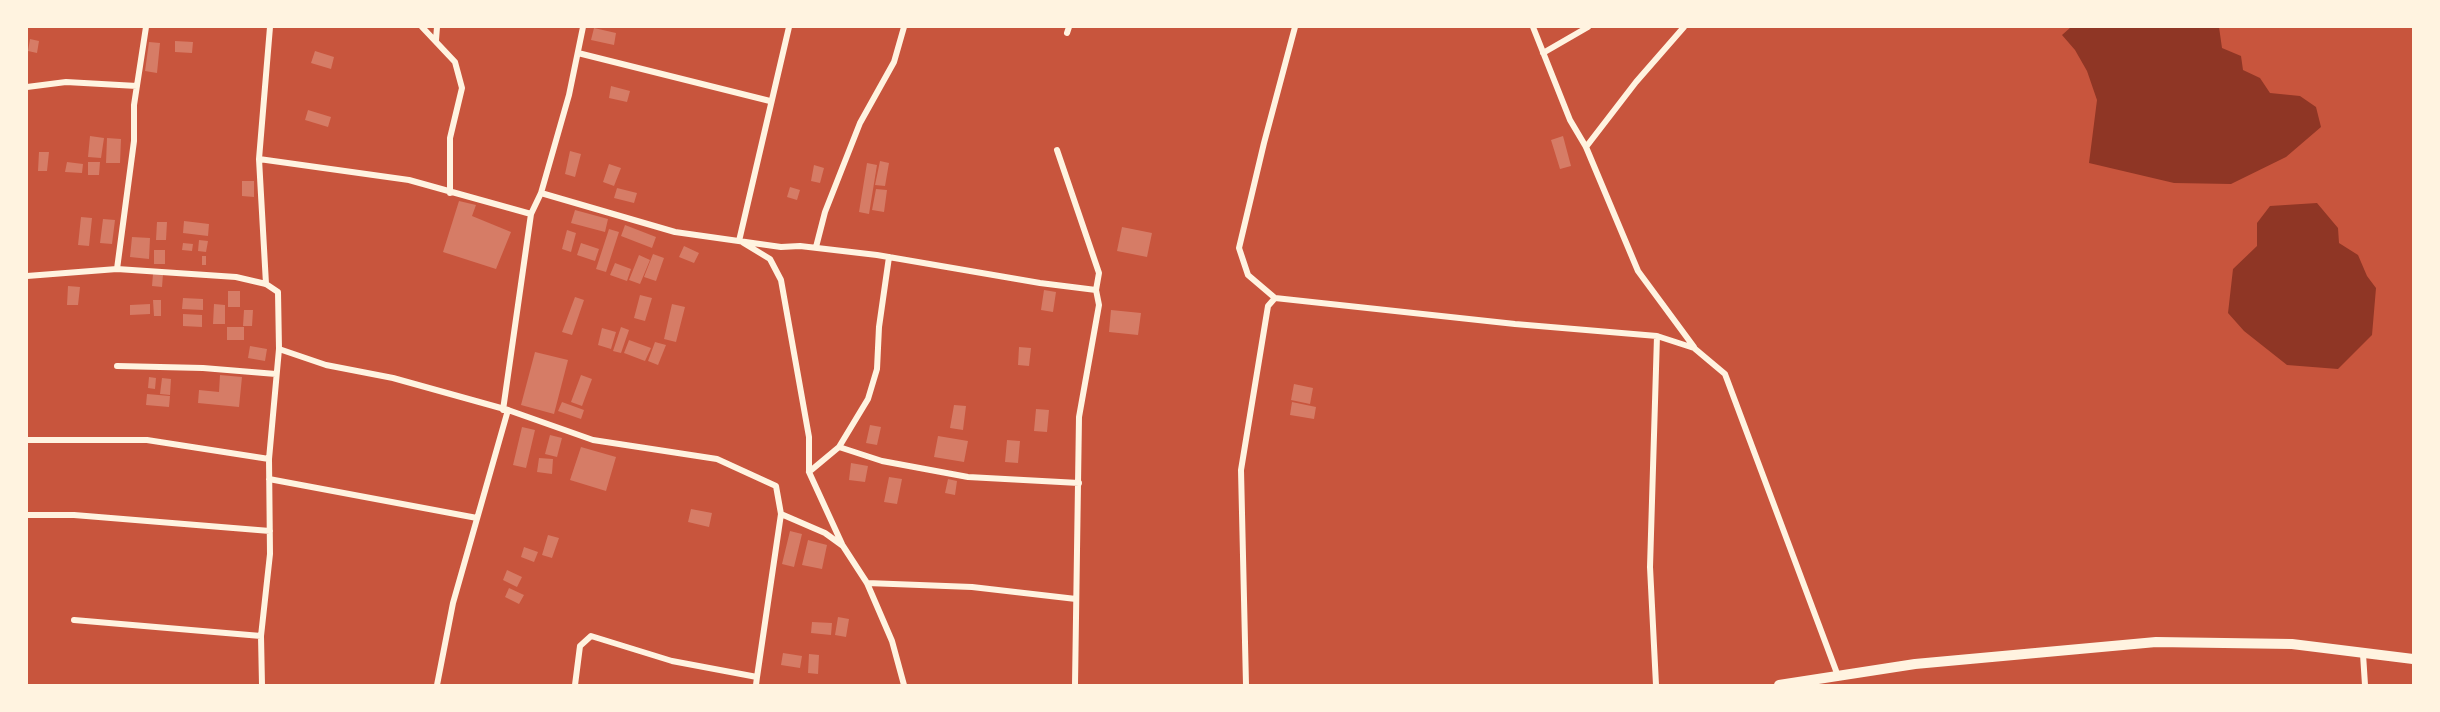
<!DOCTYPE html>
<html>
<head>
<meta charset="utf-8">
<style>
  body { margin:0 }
  #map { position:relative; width:2440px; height:712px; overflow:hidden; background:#c8553d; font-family:"Asap Condensed",sans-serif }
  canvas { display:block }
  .frame { position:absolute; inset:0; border:28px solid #fff3e0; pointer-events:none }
</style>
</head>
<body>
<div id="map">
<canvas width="2440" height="712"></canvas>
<div class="frame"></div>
</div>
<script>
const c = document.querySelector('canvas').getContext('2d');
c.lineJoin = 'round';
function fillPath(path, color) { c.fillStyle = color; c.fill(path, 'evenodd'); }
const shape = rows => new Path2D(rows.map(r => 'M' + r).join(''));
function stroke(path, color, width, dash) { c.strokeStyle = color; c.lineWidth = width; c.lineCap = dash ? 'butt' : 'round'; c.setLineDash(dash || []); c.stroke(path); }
fillPath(shape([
  [2071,27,2219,27,2222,48,2241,56,2243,70,2260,78,2270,93,2300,96,2316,107,2321,127,2286,157,2231,184,2174,183,2089,163,2097,100,2087,71,2075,50,2062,35],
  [2317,203,2338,228,2339,243,2358,255,2367,276,2376,288,2372,335,2338,369,2287,365,2244,331,2228,313,2233,269,2257,246,2257,223,2270,206]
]), '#8f3625');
fillPath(shape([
  [594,28,616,33,614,45,591,40],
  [30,39,39,41,37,53,28,51],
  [175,41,193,42,192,53,175,52],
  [149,42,160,43,157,73,145,71],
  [315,51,334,57,331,69,311,63],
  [611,86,630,91,627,102,609,98],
  [308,110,331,117,328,127,305,120],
  [90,136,104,138,101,158,88,157],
  [1563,136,1571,166,1560,169,1551,140],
  [107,138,121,139,120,163,106,163],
  [570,151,581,154,575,177,565,174],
  [39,152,49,152,47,171,38,171],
  [880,161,889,163,885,186,875,185],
  [67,162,83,164,82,173,65,172],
  [88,162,100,162,99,175,88,175],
  [867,163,877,165,869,214,859,212],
  [609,164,621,168,614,186,603,182],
  [814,165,824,168,820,183,811,181],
  [242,181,254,181,254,197,242,196],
  [790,187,800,190,797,200,787,197],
  [617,188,637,193,634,203,614,198],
  [876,189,887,190,884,212,872,210],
  [459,201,476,205,472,216,511,232,496,269,443,252],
  [575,210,608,219,605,232,571,223],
  [81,217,92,218,89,246,78,245],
  [103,219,115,220,112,244,100,243],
  [184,221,209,224,208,236,183,233],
  [157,222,167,222,166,240,156,240],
  [625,225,656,237,652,248,621,236],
  [1122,227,1152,233,1147,257,1117,251],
  [609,229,619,232,606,272,596,269],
  [567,230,576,233,571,252,562,249],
  [132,237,150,238,149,259,130,257],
  [199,240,208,241,206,252,198,251],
  [183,243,193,244,192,251,182,250],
  [581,243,599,249,595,261,577,255],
  [684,246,699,253,694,263,679,257],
  [154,250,165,250,165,264,154,264],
  [653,254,664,258,656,281,644,277],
  [639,255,650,260,640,284,629,280],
  [202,256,206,256,206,265,202,265],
  [615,263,631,269,627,281,610,275],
  [153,274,163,274,162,287,152,286],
  [68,286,80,287,78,305,67,305],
  [1044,290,1056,292,1053,312,1041,310],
  [228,291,240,291,240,307,228,307],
  [640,295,652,298,645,321,634,318],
  [575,297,584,300,572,335,562,332],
  [183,298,203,299,203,310,182,309],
  [153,300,161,300,161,316,154,316],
  [150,304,150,314,130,315,130,305],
  [214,304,225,305,225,324,213,324],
  [672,304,685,307,676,342,664,339],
  [244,310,253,310,252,326,243,326],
  [1111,310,1141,313,1138,335,1109,332],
  [183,314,202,315,202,327,183,326],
  [227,327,244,327,244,340,227,340],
  [621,327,629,330,621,353,613,351],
  [602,328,616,332,611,349,598,345],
  [629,340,651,348,645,361,624,353],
  [655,342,666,345,658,365,648,361],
  [250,346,267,349,265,361,248,358],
  [1019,347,1031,348,1029,366,1018,365],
  [535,352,568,360,554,414,521,405],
  [220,375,242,377,239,407,198,403,199,390,219,392],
  [581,375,592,379,582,406,571,402],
  [149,377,156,378,155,389,148,388],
  [162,378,171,379,170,395,160,394],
  [1294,384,1313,388,1310,404,1291,400],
  [147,394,170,396,169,407,146,405],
  [562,402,584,410,581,419,558,411],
  [1292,402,1316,407,1314,419,1290,415],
  [954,405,966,406,963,430,950,428],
  [1036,409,1049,410,1047,432,1034,431],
  [870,425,881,427,877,445,866,443],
  [522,427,535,430,526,468,513,465],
  [550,435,562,438,557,457,545,454],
  [938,436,968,441,964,462,934,457],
  [1007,440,1020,441,1018,463,1005,462],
  [581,447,616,457,606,491,570,480],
  [539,458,553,459,552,474,537,472],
  [851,463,868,466,865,482,849,480],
  [889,477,902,479,897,504,884,502],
  [948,479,957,481,955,495,945,493],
  [691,509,712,513,709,527,688,522],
  [790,531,802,534,794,567,782,564],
  [548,535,559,538,552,558,542,555],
  [808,540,827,545,822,569,802,565],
  [524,547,538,552,534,562,521,557],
  [507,570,522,577,517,587,503,580],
  [509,588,524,595,519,604,505,597],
  [838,617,849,619,846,637,835,635],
  [812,622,832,623,831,635,811,633],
  [783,653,802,656,800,668,781,665],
  [809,654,819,655,818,674,808,673]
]), '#d67c66');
stroke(shape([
  [422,27,455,62,462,88,450,138,450,193],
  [1533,27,1570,120,1586,147,1638,271,1694,347],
  [1067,33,1069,27],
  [436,40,437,27],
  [578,53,770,101],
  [1543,53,1588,27],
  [27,87,66,82,137,86],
  [1586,147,1636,82,1684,27],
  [1057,150,1099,273,1096,290,1099,305,1079,417,1075,685],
  [259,159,270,27],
  [541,193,569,95,583,27],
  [739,241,789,27],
  [742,242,770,259,781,280,809,437,809,472,842,544],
  [816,247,825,212,860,123,894,62,904,27],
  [117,269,134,141,134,105,146,27],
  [27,276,117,269,236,277,266,284,278,292,279,349,269,459,270,554,261,636,262,685],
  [266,284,259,159,409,180,531,214],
  [1275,298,1248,275,1239,248,1264,143,1295,27],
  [279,349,326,365,393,378,508,410,593,440,717,459,776,486,781,514,825,533,843,546,867,583,892,641,904,685],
  [117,366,203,368,276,374],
  [503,410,531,214,541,193,675,232,781,247,800,246,877,255,1040,283,1096,290],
  [27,440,147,440,269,459],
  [839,447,882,461,968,477,1079,483],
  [809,472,839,447,868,399,877,369,879,327,889,257],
  [269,479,477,518],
  [27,515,74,515,270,531],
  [867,583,972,587,1076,599],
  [74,620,261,636],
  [2363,654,2365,685],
  [757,677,781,514],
  [437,685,453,603,508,410],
  [575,685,580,646,591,636,672,661,757,677,756,685],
  [1246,685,1241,470,1268,306,1275,298,1515,324,1657,336,1694,348,1725,374,1838,676],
  [1656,685,1650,567,1657,336]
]), '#fff3e0', 6);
stroke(shape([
  [1779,685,1915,664,2156,642,2292,644,2413,659]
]), '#fff3e0', 10);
</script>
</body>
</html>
